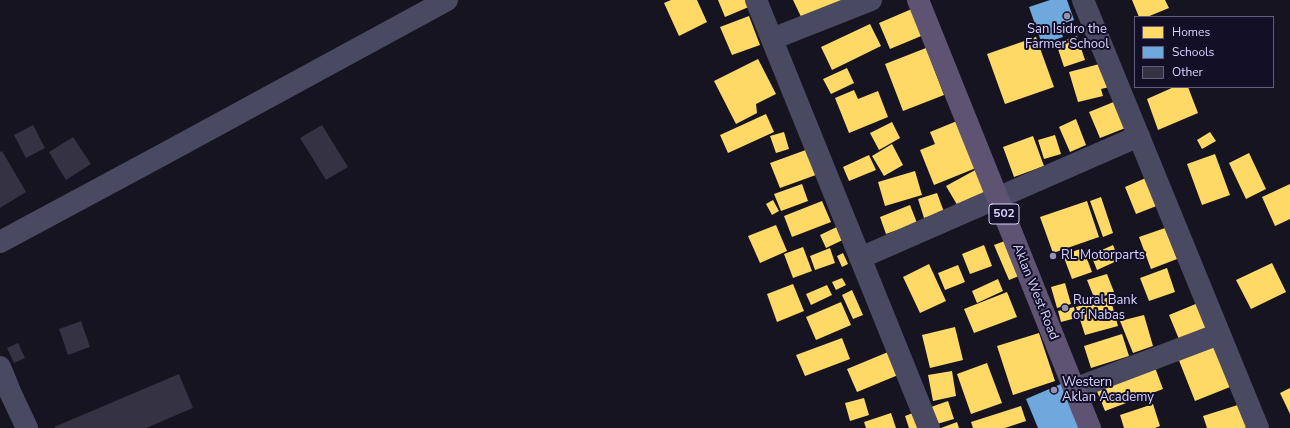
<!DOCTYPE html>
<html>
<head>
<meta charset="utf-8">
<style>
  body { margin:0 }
  #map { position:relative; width:1290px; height:428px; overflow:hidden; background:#161421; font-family:"Nunito Sans",sans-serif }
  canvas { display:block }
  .legend { position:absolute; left:1134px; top:16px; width:140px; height:72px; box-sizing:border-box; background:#130f26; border:1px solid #625e7d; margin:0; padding:5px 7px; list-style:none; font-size:12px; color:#d9d4ff }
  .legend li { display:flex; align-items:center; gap:8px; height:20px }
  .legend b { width:20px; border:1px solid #625e7d }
</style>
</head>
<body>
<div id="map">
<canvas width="1290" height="428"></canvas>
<ul class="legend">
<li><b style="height:11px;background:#ffd966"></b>Homes</li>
<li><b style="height:11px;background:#6fa8dc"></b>Schools</li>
<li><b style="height:11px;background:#343243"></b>Other</li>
</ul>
</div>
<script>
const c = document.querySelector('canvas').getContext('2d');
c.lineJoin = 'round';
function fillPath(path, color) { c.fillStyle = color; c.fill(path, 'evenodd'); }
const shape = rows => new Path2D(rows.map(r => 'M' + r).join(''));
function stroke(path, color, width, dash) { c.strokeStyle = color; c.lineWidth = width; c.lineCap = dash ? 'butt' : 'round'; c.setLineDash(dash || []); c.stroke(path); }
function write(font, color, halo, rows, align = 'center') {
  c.font = font + ' "Nunito Sans",sans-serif'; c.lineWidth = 4; c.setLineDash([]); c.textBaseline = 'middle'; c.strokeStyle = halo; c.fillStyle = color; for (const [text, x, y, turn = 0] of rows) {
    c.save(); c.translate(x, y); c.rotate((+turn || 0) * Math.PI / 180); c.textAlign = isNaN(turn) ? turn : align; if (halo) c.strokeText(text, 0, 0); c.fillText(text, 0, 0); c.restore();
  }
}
fillPath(shape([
  [671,0,697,0,707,22,679,36,664,3],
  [718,0,749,0,751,6,725,17],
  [793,0,843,0,804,23],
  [1132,0,1165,0,1169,8,1147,17,1139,17],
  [914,8,926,34,890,49,879,23],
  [749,16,760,45,732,55,720,27],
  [870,24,881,46,832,70,821,47],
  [1077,36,1085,60,1064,67,1056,43],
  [1036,37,1054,87,1005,104,987,54],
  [926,48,944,95,903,111,885,64],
  [758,59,776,94,756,104,757,113,736,124,714,81],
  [1107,62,1114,86,1101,89,1103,96,1078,102,1069,72],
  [847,68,854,83,831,94,823,79],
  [1174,87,1188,87,1198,113,1158,130,1147,99],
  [854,90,858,99,878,91,888,117,849,133,835,98],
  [1116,101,1128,127,1100,138,1089,112],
  [766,114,774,132,728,153,720,135],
  [1076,119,1086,145,1070,152,1059,127],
  [957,121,976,168,934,185,920,150,935,144,930,132],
  [892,122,900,138,879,150,870,133],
  [784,132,789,149,776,153,770,136],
  [1210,132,1216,141,1202,149,1197,140],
  [1055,135,1061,154,1044,159,1038,140],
  [1033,136,1044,166,1014,177,1003,147],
  [892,144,903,165,884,176,872,156],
  [814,147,824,172,780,188,770,163],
  [1249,153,1266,189,1246,199,1229,163],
  [1215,154,1230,195,1202,205,1187,164],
  [869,155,876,170,849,181,843,167],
  [977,169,989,191,959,208,946,186],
  [915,171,922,195,885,206,878,182],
  [1148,177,1159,205,1136,214,1125,187],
  [802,184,808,201,781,211,774,194],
  [1290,184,1290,219,1275,226,1262,197],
  [937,193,944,212,924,218,918,199],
  [1101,197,1113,233,1103,237,1090,201],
  [773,200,779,211,772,215,766,204],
  [822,201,831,222,792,237,784,216],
  [1087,201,1099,237,1053,253,1040,217],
  [910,205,917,223,886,234,880,217],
  [843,224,849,237,826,248,820,235],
  [776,225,787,251,760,263,748,236],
  [1165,228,1177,259,1151,269,1139,237],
  [1010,239,1024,274,1009,280,994,245],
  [984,245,992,266,970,274,962,254],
  [1113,245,1119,260,1097,270,1091,255],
  [803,247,812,271,793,278,784,254],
  [830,248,835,263,815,270,810,256],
  [1083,248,1092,272,1072,279,1063,255],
  [843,253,848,264,842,267,837,256],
  [1272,263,1286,292,1251,309,1236,280],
  [929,264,946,301,920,313,903,277],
  [958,265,965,282,945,290,938,273],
  [1167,268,1175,292,1149,301,1140,278],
  [1107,274,1114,292,1095,300,1087,280],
  [842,278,846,285,836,290,832,282],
  [998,279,1003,291,977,303,972,291],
  [1065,283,1071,304,1057,308,1051,287],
  [793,284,804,311,777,322,767,294],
  [827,285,832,295,811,305,806,294],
  [852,290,863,315,853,319,842,295],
  [1007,292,1017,317,974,333,964,309],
  [1110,297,1118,326,1085,335,1076,307],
  [841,302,851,325,816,340,806,317],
  [1198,303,1210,332,1181,344,1169,315],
  [1074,307,1076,318,1061,322,1058,311],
  [1144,315,1153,346,1133,353,1120,321],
  [955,327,963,360,930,368,922,335],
  [1039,333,1055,381,1013,395,997,346],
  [1122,334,1129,356,1091,368,1084,346],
  [842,338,850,359,805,376,796,355],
  [1213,345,1230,387,1195,401,1178,358],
  [893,350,903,373,857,392,847,369],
  [1153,362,1163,389,1105,411,1094,384],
  [987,363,1002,403,971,414,957,374],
  [952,371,956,396,933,401,928,375],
  [1290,388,1290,414,1280,393],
  [864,398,869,415,850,421,845,403],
  [948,401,954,419,937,424,931,407],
  [1244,403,1251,426,1244,428,1207,428,1203,416],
  [1153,404,1160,426,1155,428,1124,428,1120,415],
  [1021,406,1026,421,1005,428,973,428,971,422],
  [918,411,925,428,909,428,905,416],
  [891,413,896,428,866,428,864,422],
  [957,422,959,428,941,428]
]), '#ffd966');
fillPath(shape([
  [1050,0,1067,0,1074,20,1059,25,1063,37,1042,44,1029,7],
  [1061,384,1080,428,1038,428,1026,399]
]), '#6fa8dc');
fillPath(shape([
  [33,125,45,148,26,158,14,135],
  [322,125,348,167,326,180,300,138],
  [73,137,91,164,66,180,49,152],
  [2,151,26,192,0,208,0,152],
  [81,321,90,347,68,355,59,329],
  [18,343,25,358,14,363,7,348],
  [179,374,193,408,146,428,55,428,54,427]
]), '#343243');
stroke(shape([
  [756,0,929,428],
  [1083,0,1258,428],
  [772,39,871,0],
  [0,242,162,155,447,0],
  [860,258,1139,136],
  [0,367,11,394,27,428],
  [1074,389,1219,334]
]), '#4a4962', 22);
stroke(shape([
  [918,0,1090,428]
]), '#5e5373', 22);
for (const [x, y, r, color] of [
  [1067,16,4,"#9591b1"],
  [1053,256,4,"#9591b1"],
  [1065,308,4,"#9591b1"],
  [1054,390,4,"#9591b1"]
]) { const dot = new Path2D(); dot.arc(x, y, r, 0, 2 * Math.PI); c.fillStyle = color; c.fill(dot); stroke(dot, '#130f26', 1.5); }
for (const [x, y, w] of [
  [1004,214,30]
]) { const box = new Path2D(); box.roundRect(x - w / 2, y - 10, w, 20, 3); c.fillStyle = '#130f26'; c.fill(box); stroke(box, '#d9d4ff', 1); }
write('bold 12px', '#d9d4ff', null, [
  ["502",1004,214]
]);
write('13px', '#d9d4ff', '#130f26', [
  ["San Isidro the",1067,30,"center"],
  ["Farmer School",1067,45,"center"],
  ["RL Motorparts",1061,256],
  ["Rural Bank",1073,301],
  ["of Nabas",1073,316],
  ["Western",1062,383],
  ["Aklan Academy",1062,398]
], 'left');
write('13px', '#d9d4ff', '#130f26', [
  ["Aklan West Road",1035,292,68]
]);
</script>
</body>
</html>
